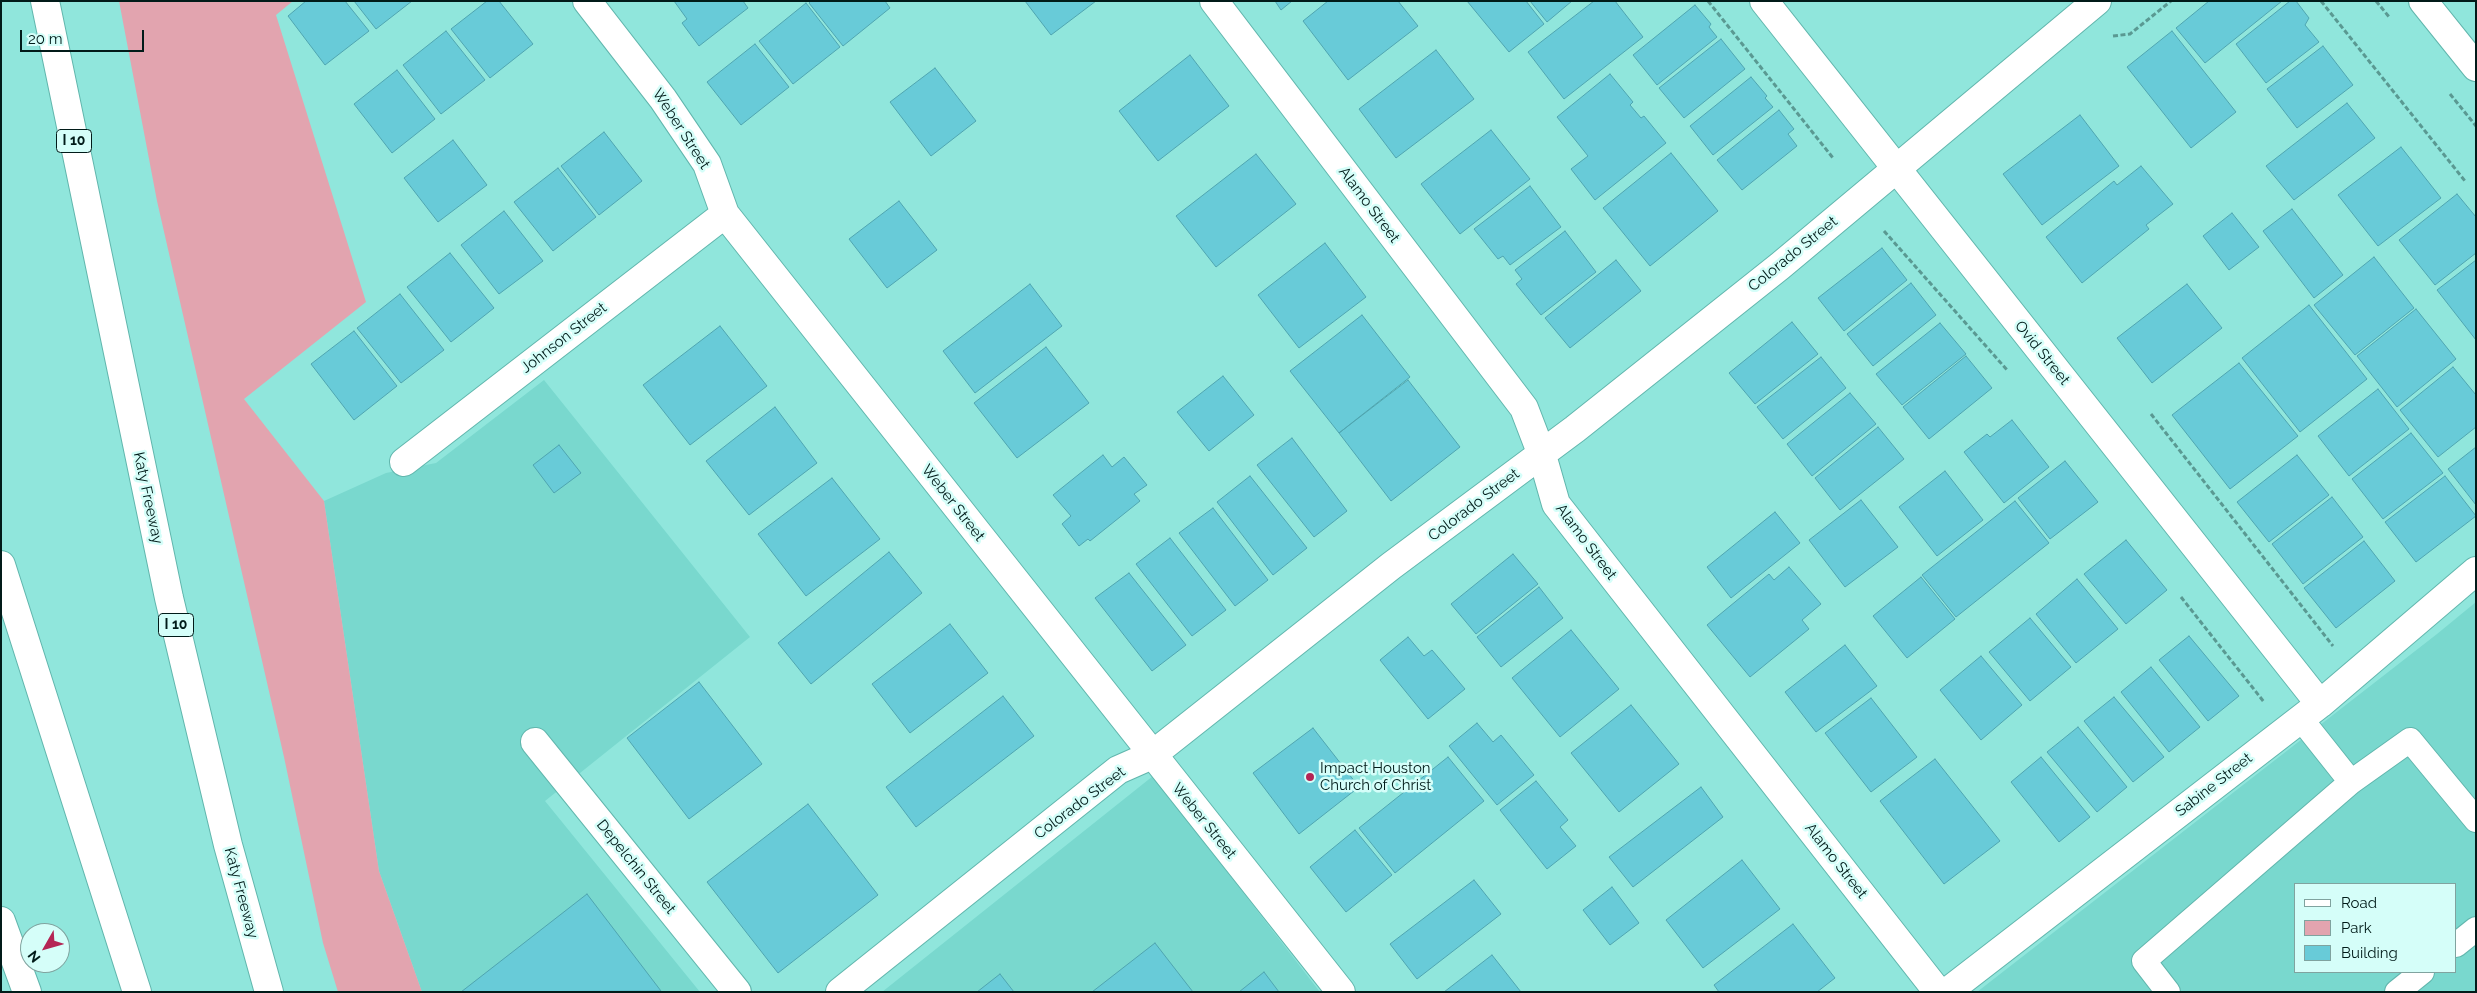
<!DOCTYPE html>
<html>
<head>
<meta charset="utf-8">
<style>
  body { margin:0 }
  #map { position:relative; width:2477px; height:993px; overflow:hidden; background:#90e6dc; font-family:Raleway,sans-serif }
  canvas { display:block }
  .frame { position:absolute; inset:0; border:2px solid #011b19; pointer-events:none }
  .legend { position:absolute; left:2294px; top:883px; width:162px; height:90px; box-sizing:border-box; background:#d5fef9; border:1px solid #80a39f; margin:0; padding:6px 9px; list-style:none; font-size:15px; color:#011b19 }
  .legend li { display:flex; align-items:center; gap:10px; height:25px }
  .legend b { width:25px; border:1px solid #80a39f }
  .north { position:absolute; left:20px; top:923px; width:50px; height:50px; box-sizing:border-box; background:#d5fef9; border:1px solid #80a39f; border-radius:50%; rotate:232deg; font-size:14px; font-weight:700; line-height:20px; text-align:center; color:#011b19 }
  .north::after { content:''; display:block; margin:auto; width:18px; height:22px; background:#b42555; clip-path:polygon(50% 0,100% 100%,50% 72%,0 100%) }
  .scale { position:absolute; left:20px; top:30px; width:124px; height:22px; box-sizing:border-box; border:2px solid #011b19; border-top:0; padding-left:6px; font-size:15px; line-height:18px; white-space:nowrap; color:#011b19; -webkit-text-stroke:4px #d5fef9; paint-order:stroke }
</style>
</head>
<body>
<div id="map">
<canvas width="2477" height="993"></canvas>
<div class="frame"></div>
<ul class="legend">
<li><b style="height:6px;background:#fff"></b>Road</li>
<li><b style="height:14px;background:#e2a4af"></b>Park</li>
<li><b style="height:14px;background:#68cbd8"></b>Building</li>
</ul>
<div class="north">N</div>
<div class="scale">20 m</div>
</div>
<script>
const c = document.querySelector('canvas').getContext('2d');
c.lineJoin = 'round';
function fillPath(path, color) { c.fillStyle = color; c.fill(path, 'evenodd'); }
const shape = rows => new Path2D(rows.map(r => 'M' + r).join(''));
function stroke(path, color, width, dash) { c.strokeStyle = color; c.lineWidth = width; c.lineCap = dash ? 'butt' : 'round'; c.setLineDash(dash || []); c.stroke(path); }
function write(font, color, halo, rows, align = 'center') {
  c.font = font + ' Raleway,sans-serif'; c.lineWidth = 5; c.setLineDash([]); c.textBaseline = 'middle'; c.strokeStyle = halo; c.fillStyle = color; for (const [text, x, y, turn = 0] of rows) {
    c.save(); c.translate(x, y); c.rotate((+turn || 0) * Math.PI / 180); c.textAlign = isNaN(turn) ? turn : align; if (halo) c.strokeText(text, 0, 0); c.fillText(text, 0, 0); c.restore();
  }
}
fillPath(shape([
  [544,380,750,637,545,801,700,992,422,992,379,871,324,501,386,473,436,463],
  [2476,602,2476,992,1977,992,2437,634],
  [2296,884,2456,884,2456,972,2296,972],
  [1153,776,1320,992,882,992]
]), '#79d8ce');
fillPath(shape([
  [119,1,293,1,276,15,366,302,244,399,324,501,379,871,422,992,338,992,323,943,284,757,157,201]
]), '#e2a4af');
const building = shape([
  [306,1,345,1,369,31,325,65,288,16,306,1],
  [354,1,412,1,376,29,354,1],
  [487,1,499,1,533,44,490,78,451,29,487,1],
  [674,1,743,1,748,8,699,46,682,23,687,19,674,1],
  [811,1,885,1,890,8,843,46,809,3,811,1],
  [1025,1,1096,1,1051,35,1025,1],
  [1275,1,1292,1,1281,10,1275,1],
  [1328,1,1398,1,1418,26,1348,80,1303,21,1328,1],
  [1467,1,1526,1,1544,24,1509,52,1467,1],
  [1530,1,1572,1,1547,22,1530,1],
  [1594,1,1615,1,1643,37,1564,99,1528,52,1594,1],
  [2209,1,2282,1,2205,63,2176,28,2209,1],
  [2290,1,2296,1,2309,18,2305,25,2319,42,2266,83,2236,44,2290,1],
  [806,3,840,47,793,84,759,41,806,3],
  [1695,5,1711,24,1709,27,1717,37,1657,85,1633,55,1695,5],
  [446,31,485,80,441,114,403,65,446,31],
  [2172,31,2236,112,2191,148,2127,67,2172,31],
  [1721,39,1745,69,1684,118,1659,88,1721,39],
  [755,44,789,87,741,125,707,82,755,44],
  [2323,46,2353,85,2297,128,2267,89,2323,46],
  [1436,50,1474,99,1396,158,1359,109,1436,50],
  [1190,55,1229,106,1158,161,1119,111,1190,55],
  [935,68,976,121,931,156,890,102,935,68],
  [397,70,435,119,392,153,354,104,397,70],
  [1610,74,1633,102,1630,105,1641,118,1644,116,1666,143,1595,200,1571,169,1588,156,1557,117,1610,74],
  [1751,77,1767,96,1765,98,1773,107,1713,155,1690,126,1751,77],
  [2347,103,2375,138,2294,200,2266,166,2347,103],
  [1779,110,1794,129,1788,134,1797,146,1742,190,1717,160,1779,110],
  [2080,115,2119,166,2042,225,2003,174,2080,115],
  [1491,130,1530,179,1460,234,1421,184,1491,130],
  [604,132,642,181,599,215,561,166,604,132],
  [453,140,487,185,438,222,404,178,453,140],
  [2401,147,2441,198,2378,246,2338,195,2401,147],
  [1671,153,1718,211,1650,266,1603,208,1671,153],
  [1256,154,1296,204,1216,267,1176,216,1256,154],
  [2141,166,2173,204,2146,225,2149,229,2082,283,2046,237,2114,181,2117,185,2141,166],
  [558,168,596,217,553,251,514,202,558,168],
  [1530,186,1561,227,1510,265,1503,256,1498,259,1474,229,1530,186],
  [2457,194,2476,217,2476,253,2435,285,2399,240,2457,194],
  [899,201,937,250,887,288,849,239,899,201],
  [2292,209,2343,275,2314,298,2263,231,2292,209],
  [504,211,543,261,499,294,461,245,504,211],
  [2232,213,2259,247,2229,270,2203,236,2232,213],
  [1565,231,1596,272,1541,315,1516,284,1522,279,1515,270,1565,231],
  [1325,243,1366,297,1299,348,1258,295,1325,243],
  [1882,248,1907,280,1844,331,1818,298,1882,248],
  [450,253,494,308,451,342,407,287,450,253],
  [2374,257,2414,308,2355,355,2314,305,2374,257],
  [1616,260,1641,291,1570,348,1545,318,1616,260],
  [2476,260,2476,340,2437,290,2476,260],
  [1911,283,1936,315,1873,366,1847,334,1911,283],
  [1030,284,1062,326,975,393,943,351,1030,284],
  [2187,284,2222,328,2152,383,2117,338,2187,284],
  [400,294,444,350,401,383,357,328,400,294],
  [2309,305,2367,379,2300,432,2242,358,2309,305],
  [2416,309,2456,359,2397,407,2357,356,2416,309],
  [1362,315,1410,377,1339,433,1290,371,1362,315],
  [1792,322,1818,354,1755,404,1729,373,1792,322],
  [1940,323,1966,354,1902,405,1876,374,1940,323],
  [720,326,767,386,690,445,643,385,720,326],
  [354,331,397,386,354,420,311,364,354,331],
  [1046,347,1089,403,1017,458,974,403,1046,347],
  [1966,356,1992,388,1929,439,1903,407,1966,356],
  [1821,357,1846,388,1783,439,1757,407,1821,357],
  [2239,363,2298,436,2230,489,2172,415,2239,363],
  [2453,367,2476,395,2476,427,2438,457,2400,410,2453,367],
  [1223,376,1254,415,1209,451,1177,412,1223,376],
  [1408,380,1460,447,1391,501,1339,433,1408,380],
  [2378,389,2409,429,2349,476,2318,436,2378,389],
  [1850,393,1876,424,1812,476,1787,444,1850,393],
  [775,407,817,463,749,515,706,461,775,407],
  [2012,420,2049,467,2004,503,1964,452,1987,434,1990,437,2012,420],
  [1878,427,1904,459,1840,510,1815,478,1878,427],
  [2411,433,2443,473,2383,519,2352,479,2411,433],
  [1292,438,1347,511,1314,537,1257,465,1292,438],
  [559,445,581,473,554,493,533,465,559,445],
  [2476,447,2476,505,2448,469,2476,447],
  [1103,455,1112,467,1124,457,1147,485,1134,494,1140,501,1090,541,1088,539,1079,546,1062,524,1071,516,1053,495,1103,455],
  [2297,455,2329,495,2269,542,2237,502,2297,455],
  [2065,461,2098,502,2050,539,2018,498,2065,461],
  [1945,471,1983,520,1937,556,1899,507,1945,471],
  [1250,476,1307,548,1273,575,1217,502,1250,476],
  [2445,476,2476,516,2416,562,2385,522,2445,476],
  [832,478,880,539,806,596,758,534,832,478],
  [2332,497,2363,537,2303,584,2272,544,2332,497],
  [1861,500,1898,547,1845,587,1809,540,1861,500],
  [2015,501,2049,543,1956,617,1922,575,2015,501],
  [1213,508,1268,580,1235,606,1179,533,1213,508],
  [1775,512,1800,543,1731,598,1707,567,1775,512],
  [1170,538,1226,610,1192,636,1136,564,1170,538],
  [2126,540,2167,590,2126,624,2084,574,2126,540],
  [2364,541,2395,581,2336,628,2304,588,2364,541],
  [889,552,922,593,811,684,778,643,889,552],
  [1513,554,1538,584,1476,634,1451,604,1513,554],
  [1789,567,1821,604,1802,620,1809,629,1750,677,1707,625,1769,574,1774,580,1789,567],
  [1129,573,1186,645,1152,671,1095,598,1129,573],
  [1921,577,1955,619,1907,658,1873,616,1921,577],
  [2077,579,2118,629,2076,663,2036,614,2077,579],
  [1539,587,1563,618,1501,667,1477,637,1539,587],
  [2030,618,2071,667,2030,701,1989,652,2030,618],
  [950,624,988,673,910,733,872,684,950,624],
  [1571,630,1619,689,1560,737,1512,678,1571,630],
  [2189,636,2239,696,2208,721,2159,660,2189,636],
  [1408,637,1424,656,1432,650,1465,689,1428,719,1380,660,1408,637],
  [1845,645,1877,686,1816,732,1785,692,1845,645],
  [1981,656,2022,705,1981,740,1940,690,1981,656],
  [2151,667,2200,727,2169,752,2121,692,2151,667],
  [699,682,762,764,689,819,627,738,699,682],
  [1003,696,1034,736,916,827,886,787,1003,696],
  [2114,697,2164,757,2133,782,2084,721,2114,697],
  [1871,698,1917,757,1871,792,1825,733,1871,698],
  [1631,705,1679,764,1619,812,1571,753,1631,705],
  [1477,723,1493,742,1501,735,1534,775,1497,805,1449,746,1477,723],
  [2078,727,2127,787,2097,812,2047,752,2078,727],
  [1313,728,1359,787,1299,834,1253,773,1313,728],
  [1448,757,1484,801,1395,873,1359,828,1448,757],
  [2041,757,2090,817,2059,842,2011,782,2041,757],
  [1935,759,2000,841,1944,884,1880,801,1935,759],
  [1536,781,1568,820,1560,827,1576,846,1547,869,1500,810,1536,781],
  [1701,787,1723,817,1633,887,1609,857,1701,787],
  [808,804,878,895,778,973,707,882,808,804],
  [1355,830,1392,875,1346,912,1310,867,1355,830],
  [1742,860,1780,909,1703,968,1666,920,1742,860],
  [1474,880,1501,914,1417,979,1390,944,1474,880],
  [1612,887,1639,923,1610,945,1583,910,1612,887],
  [587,894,661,991,461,992,587,894],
  [1793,924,1835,978,1817,992,1719,992,1714,985,1793,924],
  [1155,943,1193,992,1092,992,1155,943],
  [1492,955,1521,992,1444,992,1492,955],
  [1264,972,1279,992,1239,992,1264,972],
  [1000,974,1014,992,977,992,1000,974]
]);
fillPath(building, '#68cbd8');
stroke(building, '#4fa5b0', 1);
const lane = shape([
  [2301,719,2351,782],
  [2456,945,2476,929],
  [2168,992,2144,961,2351,782,2410,740,2476,820],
  [2397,992,2422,972]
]);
const street = shape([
  [587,1,663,99,707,164,725,214,1341,992],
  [1214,1,1524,408,1542,455,1556,504,1938,992],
  [1764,1,2320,704],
  [404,462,725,214],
  [535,742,737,992],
  [840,992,1118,770,1152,755,1391,566,1575,429,1780,266,2097,1],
  [1947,992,2320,704,2476,571]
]);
const secondary = shape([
  [2423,1,2476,67]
]);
const highway = shape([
  [45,1,169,598,228,845,269,992],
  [1,565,137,992],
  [1,921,27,992]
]);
stroke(lane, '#61b6ad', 26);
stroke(street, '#61b6ad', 30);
stroke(secondary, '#61b6ad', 30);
stroke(highway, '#61b6ad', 30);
stroke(shape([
  [1708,1,1833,158],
  [2321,1,2465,181],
  [2376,1,2390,18],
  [2113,36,2130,34,2171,1],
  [2450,94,2476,126],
  [1884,231,2008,371],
  [2151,414,2333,646],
  [2181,597,2264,702]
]), '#5a9992', 3, [5, 2.5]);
stroke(lane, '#fff', 24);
stroke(street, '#fff', 28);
stroke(secondary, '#fff', 28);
stroke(highway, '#fff', 28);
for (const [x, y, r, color] of [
  [1310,777,5,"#b42555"]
]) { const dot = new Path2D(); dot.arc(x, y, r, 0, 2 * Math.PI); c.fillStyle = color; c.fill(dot); stroke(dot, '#d5fef9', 2); }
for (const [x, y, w] of [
  [74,141,35],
  [176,625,35]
]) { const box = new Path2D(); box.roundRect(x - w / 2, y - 11.5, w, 23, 4); c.fillStyle = '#d5fef9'; c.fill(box); stroke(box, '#011b19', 1); }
write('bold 14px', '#011b19', null, [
  ["I 10",74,141],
  ["I 10",176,625]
]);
write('15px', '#011b19', '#d5fef9', [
  ["Weber Street",681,129,57],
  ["Alamo Street",1369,205,53],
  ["Colorado Street",1793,254,-39],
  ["Johnson Street",564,338,-38],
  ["Ovid Street",2042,353,51],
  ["Katy Freeway",148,498,78],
  ["Weber Street",953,503,52],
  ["Colorado Street",1474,505,-37],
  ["Alamo Street",1586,542,53],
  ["Sabine Street",2214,785,-38],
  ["Colorado Street",1080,803,-37],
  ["Weber Street",1204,821,51],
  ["Alamo Street",1836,861,52],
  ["Depelchin Street",636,867,51],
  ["Katy Freeway",241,893,75]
]);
write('15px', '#011b19', '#d5fef9', [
  ["Impact Houston",1320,768],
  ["Church of Christ",1320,785]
], 'left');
</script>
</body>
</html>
